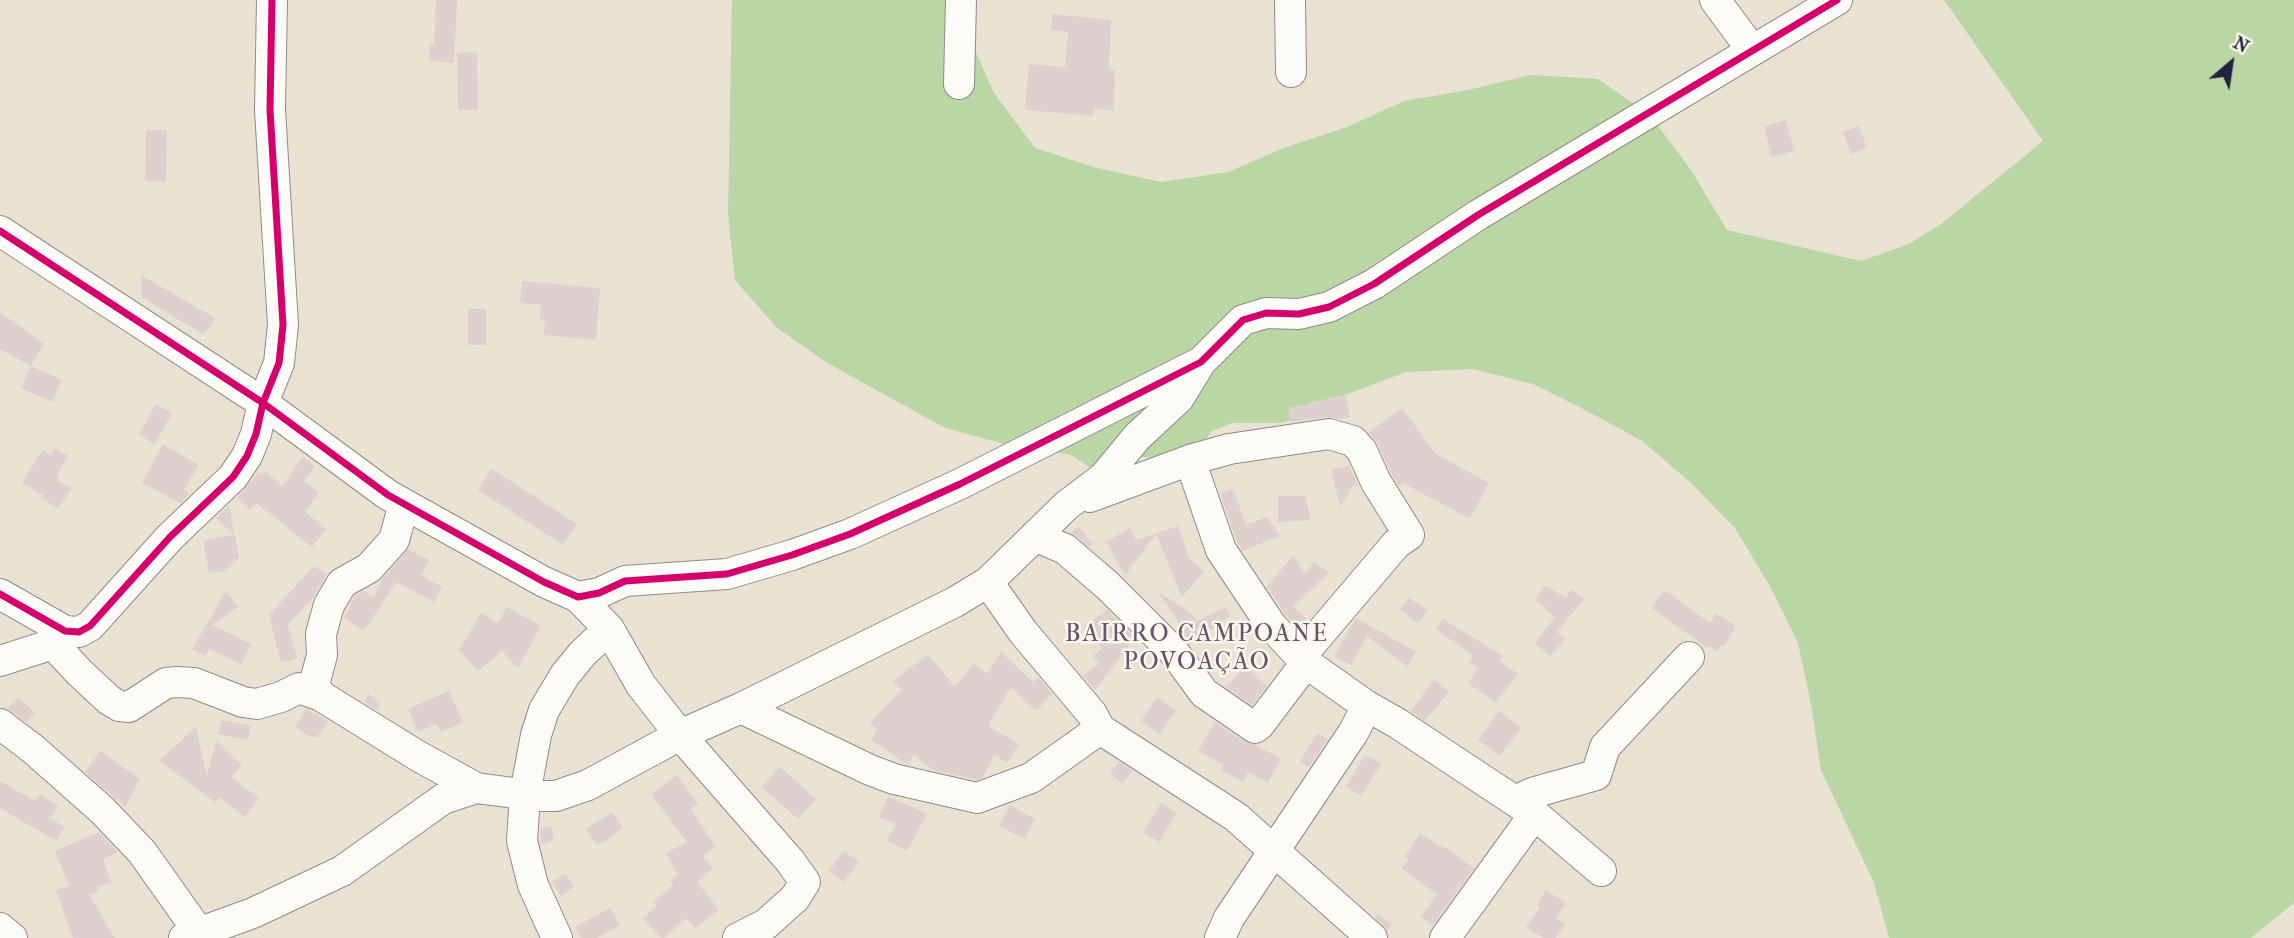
<!DOCTYPE html>
<html>
<head>
<meta charset="utf-8">
<style>
  body { margin:0 }
  #map { position:relative; width:2294px; height:938px; overflow:hidden; background:#e9e2d3; font-family:"IM FELL French Canon",serif }
  canvas { display:block }
  .north { position:absolute; left:2196px; top:28px; width:70px; height:70px; -webkit-text-stroke:5px #fbf7ec; paint-order:stroke; rotate:29deg; font-size:19px; font-weight:700; line-height:28px; text-align:center; color:#22223b }
  .north::after { content:''; display:block; margin:auto; width:24px; height:32px; background:#22223b; clip-path:polygon(50% 0,100% 100%,50% 72%,0 100%) }
</style>
</head>
<body>
<div id="map">
<canvas width="2294" height="938"></canvas>
<div class="north">N</div>
</div>
<script>
const c = document.querySelector('canvas').getContext('2d');
c.lineJoin = 'round';
function fillPath(path, color) { c.fillStyle = color; c.fill(path, 'evenodd'); }
const shape = rows => new Path2D(rows.map(r => 'M' + r).join(''));
function stroke(path, color, width, dash) { c.strokeStyle = color; c.lineWidth = width; c.lineCap = dash ? 'butt' : 'round'; c.setLineDash(dash || []); c.stroke(path); }
function write(font, color, halo, rows, align = 'center') {
  c.font = font + ' "IM FELL French Canon",serif'; c.lineWidth = 5; c.setLineDash([]); c.textBaseline = 'middle'; c.strokeStyle = halo; c.fillStyle = color; for (const [text, x, y, turn = 0] of rows) {
    c.save(); c.translate(x, y); c.rotate((+turn || 0) * Math.PI / 180); c.textAlign = isNaN(turn) ? turn : align; if (halo) c.strokeText(text, 0, 0); c.fillText(text, 0, 0); c.restore();
  }
}
fillPath(shape([
  [732,0,953,0,994,93,1035,148,1097,168,1161,182,1228,172,1286,147,1347,127,1404,101,1468,90,1531,75,1598,79,1650,115,1691,170,1727,230,1861,261,1909,244,1941,224,2043,141,1944,0,2294,0,2294,903,2251,938,1889,938,1874,883,1821,770,1811,704,1798,643,1771,588,1735,528,1691,483,1642,441,1587,411,1533,384,1473,369,1406,372,1345,395,1309,403,1291,420,1280,423,1232,423,1212,431,1190,460,1141,457,1104,477,1071,455,1005,444,945,428,829,364,777,328,735,280,728,215]
]), '#bad6a5');
fillPath(shape([
  [436,0,457,0,454,63,429,61,429,44,434,45],
  [1052,14,1111,20,1109,69,1115,70,1114,111,1094,109,1093,116,1025,110,1029,64,1065,67,1068,32,1051,30],
  [477,52,478,110,458,110,457,53],
  [1786,120,1794,151,1771,157,1764,126],
  [1859,126,1867,148,1851,154,1843,132],
  [146,130,167,130,166,182,145,181],
  [141,275,215,318,204,335,141,297],
  [522,281,600,288,596,340,544,335,545,319,540,319,541,305,520,303],
  [468,309,486,309,486,345,468,345],
  [0,312,44,344,31,366,62,380,52,402,21,388,31,366,0,349],
  [1345,395,1350,417,1341,419,1326,417,1290,422,1288,408],
  [156,404,172,413,155,444,139,435],
  [1402,408,1436,454,1489,483,1470,519,1403,483,1399,486,1391,474,1378,444,1369,432],
  [163,444,199,465,184,489,189,495,180,503,142,483],
  [55,448,68,456,57,475,60,477,58,481,72,488,58,509,42,498,44,496,22,483,43,449,51,455],
  [303,457,315,466,304,481,319,493,305,512,326,529,312,547,256,503,250,510,237,498,247,487,258,472,262,475,266,471,282,486],
  [1349,466,1358,485,1353,486,1340,507,1331,469],
  [492,469,577,524,563,545,478,490],
  [1233,489,1246,525,1267,517,1280,536,1242,551,1237,542,1220,493],
  [1278,496,1305,496,1311,520,1278,522],
  [229,505,239,558,225,571,209,573,203,540,234,535,216,518],
  [1078,526,1093,544,1089,547,1071,532],
  [1178,526,1189,558,1204,572,1182,597,1156,534,1125,575,1106,542,1130,528,1136,540],
  [408,549,429,560,421,575,442,587,434,602,396,582,364,631,344,618,355,596,364,591,373,597,382,580],
  [1293,555,1305,574,1314,562,1329,573,1293,606,1308,621,1300,630,1285,614,1267,587],
  [314,566,327,575,313,598,288,625,297,659,281,663,269,615],
  [1545,585,1566,598,1571,589,1584,599,1557,632,1565,639,1550,656,1535,643,1555,617,1545,609,1546,607,1535,600],
  [1664,590,1710,623,1716,613,1736,626,1724,647,1721,645,1717,652,1709,646,1707,648,1652,608],
  [226,591,238,607,212,625,251,644,241,664,209,649,205,656,192,649],
  [1157,591,1190,612,1197,621,1225,607,1230,616,1190,644,1180,634,1184,630],
  [1409,598,1428,610,1418,623,1400,610],
  [507,607,541,626,518,668,502,651,478,671,459,650,481,613,498,623],
  [1107,610,1135,638,1095,690,1083,676,1099,664,1093,656,1102,649,1086,625],
  [1356,618,1416,652,1407,666,1367,636,1351,665,1334,656],
  [1443,619,1503,656,1500,661,1518,674,1495,703,1468,683,1478,668,1469,662,1473,656,1436,629],
  [1001,652,1033,682,1038,677,1052,694,1036,711,1011,687,988,726,1019,744,1007,763,995,755,982,778,976,780,933,770,914,755,907,764,905,763,871,740,877,729,870,723,901,690,893,681,928,654,955,687,973,663,987,674],
  [1246,666,1267,686,1252,705,1226,687],
  [1434,679,1449,692,1425,721,1411,711],
  [449,691,463,722,441,732,437,724,418,732,408,709],
  [369,694,381,704,377,710,364,702],
  [19,697,35,713,26,722,7,708],
  [1157,697,1176,710,1160,734,1141,721],
  [306,709,328,721,317,737,311,737,295,727],
  [1499,711,1521,728,1500,756,1478,740],
  [222,720,251,726,248,740,218,734],
  [1215,722,1245,742,1256,745,1281,759,1268,783,1248,772,1243,782,1221,770,1223,765,1198,751],
  [196,727,207,776,216,741,242,765,231,777,259,798,245,817,219,797,215,802,159,761],
  [1317,733,1328,739,1309,767,1300,762],
  [100,751,140,779,125,807,85,772],
  [1365,755,1381,764,1361,796,1346,786],
  [1119,762,1133,771,1122,784,1110,773],
  [780,767,816,799,798,819,762,787],
  [677,775,698,804,691,809,716,847,702,856,713,868,697,882,719,910,695,929,686,918,664,938,661,938,643,918,657,906,653,902,673,885,670,881,677,874,666,853,687,842,651,794],
  [0,781,35,801,39,794,58,806,50,818,64,827,56,841,0,808],
  [888,796,927,814,907,851,887,840,896,824,879,817],
  [1161,803,1177,813,1159,842,1143,832],
  [1010,805,1035,819,1025,839,999,826],
  [612,812,623,828,603,843,596,844,586,829],
  [551,825,554,841,541,844,540,828],
  [99,832,118,852,103,859,111,882,97,887,99,892,89,895,115,938,73,938,56,890,69,886,55,851],
  [1420,833,1441,847,1442,845,1474,868,1433,925,1421,916,1437,894,1401,868,1408,859,1405,857],
  [844,851,859,862,844,882,829,871],
  [565,873,574,887,561,896,552,882],
  [1546,890,1566,903,1556,918,1565,924,1556,938,1543,938,1526,927,1540,907,1537,905],
  [610,908,620,925,597,938,581,938,575,927],
  [1378,914,1392,925,1387,930,1375,917]
]), '#dfcfce');
const minor = shape([
  [1290,0,1291,72],
  [1715,0,1752,50],
  [959,84,961,0],
  [0,231,263,403,388,495,544,582,578,597,599,593,625,581,727,574,792,555,850,534,960,484,1201,362,1243,320,1266,313,1299,314,1329,307,1374,284,1478,215,1837,0],
  [1190,460,1221,550,1271,625,1306,663,1367,706,1397,723,1533,813,1601,871],
  [1090,497,1190,460,1229,449,1329,434,1353,441,1362,451,1376,482,1409,535,1396,544,1301,656],
  [1035,536,1065,549,1107,585,1174,652,1204,693,1255,728,1259,725,1306,663],
  [988,582,1023,632,1092,714,1100,729,1236,817,1372,938],
  [0,594,65,631,79,632,90,626,170,537,233,477,247,456,256,434,263,403,279,363,283,325,270,110,272,0],
  [578,597,609,629,641,685,680,735,790,861,805,882,795,898,766,924,738,938],
  [53,644,79,672,109,700,119,706,129,707,166,683,177,682,194,683,243,702,257,704,281,697,299,688,321,696,418,756,476,788],
  [0,661,53,644,71,633],
  [321,696,314,685,322,655,321,634,329,605,342,583,369,568,394,540,404,504],
  [741,708,870,770,894,779,977,798,1031,778,1100,729],
  [0,724,33,749,102,810,142,852,203,938],
  [1515,801,1532,793,1596,775,1605,747,1689,657],
  [0,928,12,938],
  [184,938,253,913,342,871,443,799,476,788,537,796,556,796,588,785,680,735,741,708,955,602,988,582,1067,505,1104,477,1137,437,1179,398,1201,362],
  [557,938,533,885,522,841,525,794,536,735,544,710,565,675,583,653,609,629],
  [1220,938,1229,918,1353,733,1367,706],
  [1445,938,1534,815]
]);
stroke(minor, '#8f8c88', 32);
stroke(minor, '#fcfbf8', 30);
stroke(shape([
  [0,231,263,403,388,495,544,582,578,597,599,593,625,581,727,574,792,555,850,534,960,484,1201,362,1243,320,1266,313,1299,314,1329,307,1374,284,1478,215,1837,0],
  [0,594,65,631,79,632,90,626,170,537,233,477,247,456,256,434,263,403,279,363,283,325,270,110,272,0]
]), '#d6006c', 7);
c.letterSpacing = '2px';
write('24px', '#68526c', '#fbf7ec', [
  ["BAIRRO CAMPOANE",1197,635],
  ["POVOAÇÃO",1197,663]
]);
c.letterSpacing = '0px';
</script>
</body>
</html>
